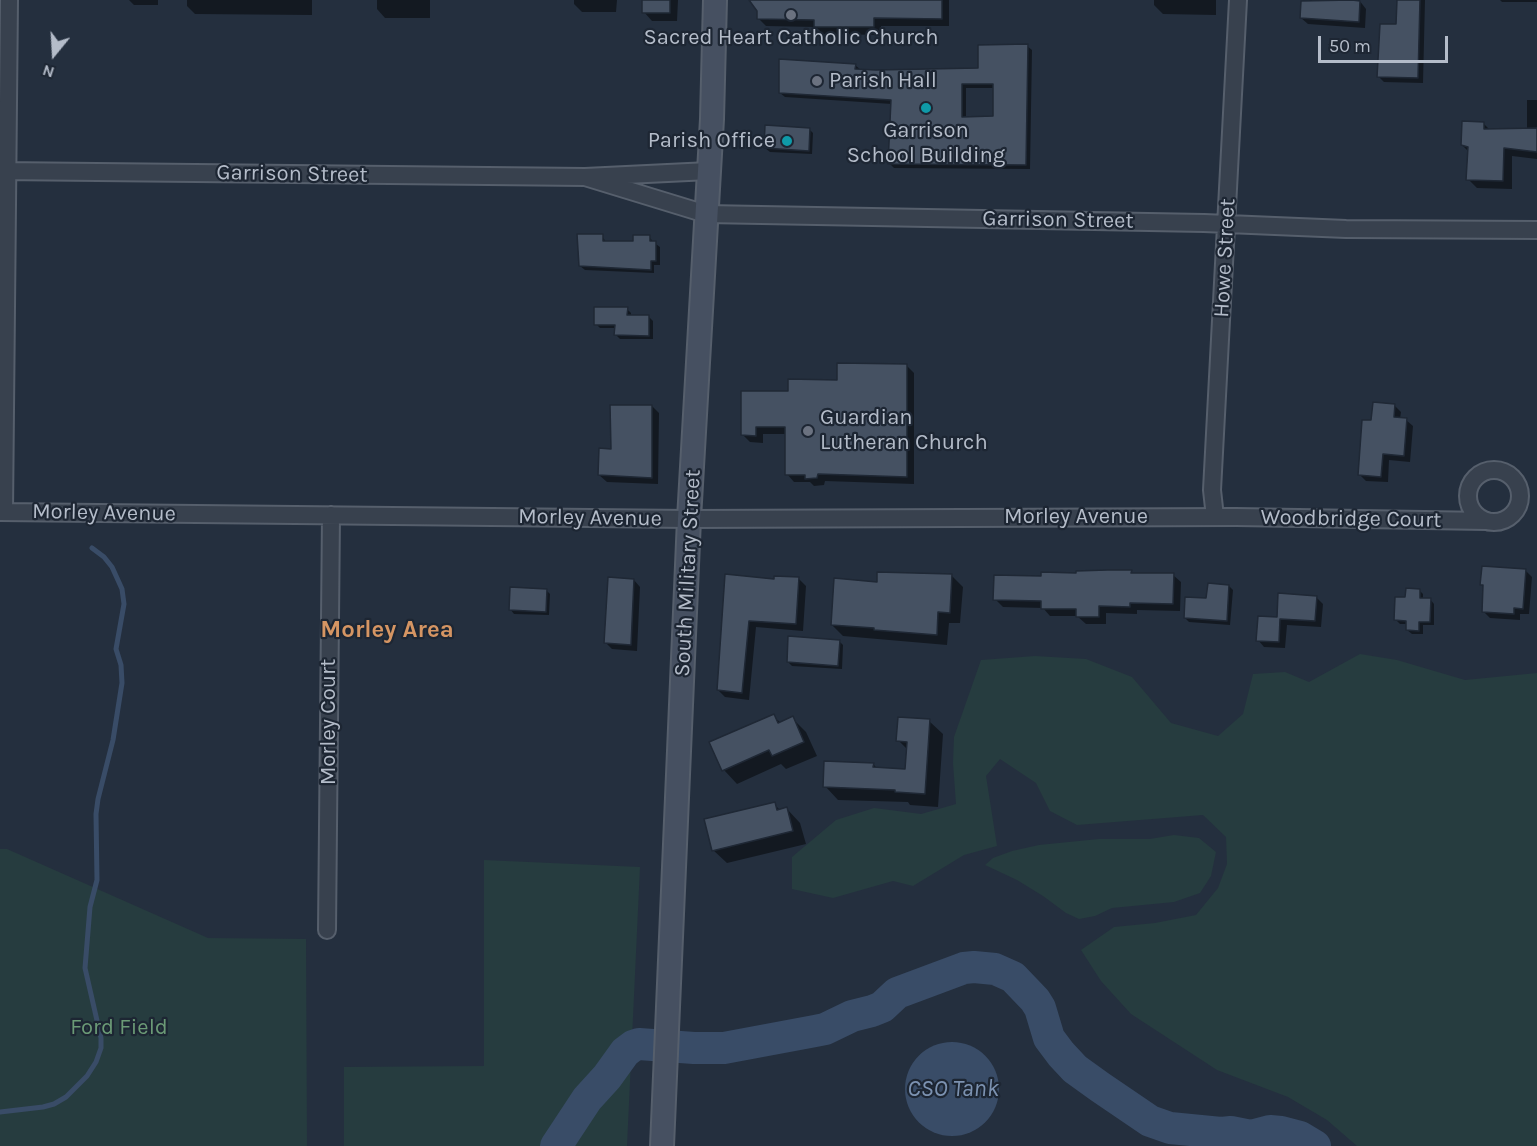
<!DOCTYPE html>
<html>
<head>
<meta charset="utf-8">
<style>
  body { margin:0 }
  #map { position:relative; width:1537px; height:1146px; overflow:hidden; background:#242f3e; font-family:Karla,sans-serif }
  canvas { display:block }
  .north { position:absolute; left:24px; top:24px; width:60px; height:60px; -webkit-text-stroke:4px #1d2633; paint-order:stroke; rotate:198deg; font-size:16px; font-weight:700; line-height:24px; text-align:center; color:#b4bcc9 }
  .north::after { content:''; display:block; margin:auto; width:21px; height:27px; background:#b4bcc9; clip-path:polygon(50% 0,100% 100%,50% 72%,0 100%) }
  .scale { position:absolute; left:1318px; top:36px; width:130px; height:27px; box-sizing:border-box; border:3px solid #b4bcc9; border-top:0; padding-left:8px; font-size:18px; line-height:21px; white-space:nowrap; color:#b4bcc9; -webkit-text-stroke:4px #1d2633; paint-order:stroke }
</style>
</head>
<body>
<div id="map">
<canvas width="1537" height="1146"></canvas>
<div class="north">N</div>
<div class="scale">50 m</div>
</div>
<script>
const c = document.querySelector('canvas').getContext('2d');
c.lineJoin = 'round';
function fillPath(path, color) { c.fillStyle = color; c.fill(path, 'evenodd'); }
const shape = rows => new Path2D(rows.map(r => 'M' + r).join(''));
function stroke(path, color, width, dash) { c.strokeStyle = color; c.lineWidth = width; c.lineCap = dash ? 'butt' : 'round'; c.setLineDash(dash || []); c.stroke(path); }
function write(font, color, halo, rows, align = 'center') {
  c.font = font + ' Karla,sans-serif'; c.lineWidth = 4.5; c.setLineDash([]); c.textBaseline = 'middle'; c.strokeStyle = halo; c.fillStyle = color; for (const [text, x, y, turn = 0] of rows) {
    c.save(); c.translate(x, y); c.rotate((+turn || 0) * Math.PI / 180); c.textAlign = isNaN(turn) ? turn : align; if (halo) c.strokeText(text, 0, 0); c.fillText(text, 0, 0); c.restore();
  }
}
fillPath(shape([
  [1360,654,1397,660,1465,680,1537,673,1537,1146,1357,1146,1327,1120,1288,1097,1217,1070,1131,1014,1101,981,1081,950,1114,927,1155,923,1196,915,1218,888,1227,864,1226,837,1203,815,1077,825,1050,811,1036,783,1000,759,986,776,997,846,964,855,913,886,893,881,833,898,792,889,792,857,836,820,874,808,921,814,956,804,953,763,954,737,981,660,1035,656,1086,659,1132,677,1171,723,1218,736,1243,714,1253,674,1285,672,1309,682],
  [1174,835,1199,838,1216,852,1211,876,1200,893,1174,902,1112,908,1095,916,1079,919,1066,913,1043,896,1017,880,985,865,993,858,1012,851,1039,845,1099,839,1150,839],
  [0,849,7,849,208,938,306,939,307,1146,0,1146],
  [484,860,640,867,627,1146,344,1146,344,1067,484,1066]
]), '#263c3f');
fillPath(shape([
  '905 1089a47 47 0 1 1 94 0a47 47 0 1 1-94 0Z'
]), '#394c67');
fillPath(shape([
  [129,0,158,0,158,5,134,5],
  [187,0,312,0,312,15,195,14,187,6],
  [377,0,430,0,430,18,385,18,377,9],
  [574,0,617,0,616,12,582,12,574,4],
  [644,0,678,0,677,21,652,21,644,12],
  [752,0,949,0,949,26,881,26,881,35,823,34,816,27,766,26,758,18,758,11],
  [1154,0,1216,0,1216,15,1163,14,1154,5],
  [1310,0,1359,0,1366,9,1365,28,1308,24,1301,18],
  [1398,0,1425,0,1423,83,1384,82,1378,76,1398,26],
  [1500,0,1537,0,1537,2,1502,2],
  [1027,46,1032,50,1030,169,894,168,890,164,892,104,785,97,780,93,855,65,861,70,980,70],
  [966,88,995,88,995,117,966,118],
  [1527,100,1537,100,1537,159,1512,156,1512,189,1477,188,1468,179,1469,152,1462,145,1483,123,1490,130,1527,130],
  [809,129,813,133,812,154,770,152,765,148],
  [602,236,606,242,635,243,649,236,653,242,660,247,660,265,654,265,654,273,585,270,580,266],
  [627,309,631,313,631,316,649,317,653,321,653,339,620,339,616,335,616,328,600,328,596,324],
  [906,365,914,373,914,484,825,481,824,485,814,486,810,482,794,482,787,474,787,434,763,434,763,443,750,442,743,435,789,393],
  [1394,405,1401,412,1400,419,1406,420,1413,426,1410,462,1389,460,1388,482,1366,481,1359,474,1373,422],
  [652,406,659,413,658,484,607,482,599,475,612,451],
  [1525,570,1532,577,1529,614,1520,614,1520,620,1490,618,1483,611,1485,587,1482,584],
  [1131,572,1133,574,1173,575,1181,582,1180,611,1137,610,1137,614,1106,613,1106,624,1086,624,1077,616,1050,616,1043,608,1003,607,995,599,1043,577],
  [726,575,775,580,799,579,806,586,803,631,756,627,749,700,725,697,718,690],
  [952,576,963,587,960,623,949,623,947,645,843,636,832,625,878,583],
  [634,580,640,587,637,651,612,649,606,643],
  [1229,586,1233,590,1230,625,1189,622,1185,618],
  [546,590,550,594,549,615,514,614,510,609],
  [1419,590,1423,594,1423,599,1430,599,1434,604,1434,625,1423,625,1423,634,1412,634,1407,630,1408,624,1400,624,1396,620,1407,599],
  [1316,597,1323,604,1321,627,1287,625,1285,648,1264,647,1258,640,1278,618],
  [839,641,843,645,842,669,792,666,788,662],
  [773,716,781,723,792,718,806,732,817,756,786,769,781,764,737,784,724,770],
  [929,721,943,734,938,807,910,805,908,802,838,800,825,786,873,764,878,769,906,770,908,750,898,740],
  [774,804,781,811,787,809,800,823,806,844,727,863,713,850]
]), '#0007');
stroke(shape([
  [0,1112,43,1107,54,1104,66,1097,87,1076,96,1062,101,1048,101,1038,85,968,90,907,97,880,96,814,98,799,113,740,122,683,121,665,116,649,124,604,122,589,112,567,104,557,92,548]
]), '#394c67', 5);
stroke(shape([
  [556,1146,587,1099,607,1077,625,1052,633,1046,639,1044,694,1048,724,1048,815,1031,825,1029,852,1016,872,1011,882,1007,897,993,964,968,974,967,995,969,1013,977,1035,1000,1040,1008,1049,1038,1061,1054,1075,1069,1100,1087,1150,1121,1170,1128,1221,1133,1231,1132,1251,1136,1270,1131,1281,1132,1300,1137,1315,1146]
]), '#394c67', 32);
const building = shape([
  [642,0,670,0,670,13,642,13,642,0],
  [749,0,942,0,942,19,874,18,874,27,814,27,814,20,757,19,757,11,749,0],
  [1352,0,1360,1,1359,22,1300,18,1301,1,1352,0],
  [1397,0,1420,0,1418,78,1377,77,1380,24,1396,24,1397,0],
  [1028,44,1026,165,888,164,891,100,779,93,779,59,856,64,855,69,876,70,978,68,978,45,1028,44],
  [962,84,993,84,993,116,962,117,962,84],
  [1462,121,1484,122,1484,129,1537,128,1537,152,1504,148,1503,181,1466,180,1468,147,1461,145,1462,121],
  [765,125,810,128,809,151,764,148,765,125],
  [577,234,603,234,603,241,633,241,633,235,650,235,650,241,656,241,656,261,651,261,651,270,579,266,577,234],
  [594,307,628,307,627,315,649,315,649,336,614,335,615,325,594,325,594,307],
  [837,363,907,364,907,477,818,474,817,478,805,479,805,475,785,475,785,427,756,427,756,436,741,435,741,391,788,391,788,379,837,380,837,363],
  [1373,402,1395,404,1394,417,1407,418,1404,456,1383,454,1381,477,1358,475,1362,420,1371,420,1373,402],
  [610,405,652,405,652,478,598,475,599,448,611,449,610,405],
  [1482,566,1526,569,1523,609,1514,608,1514,614,1482,612,1483,585,1480,585,1482,566],
  [1107,570,1132,570,1131,573,1174,573,1173,604,1130,603,1130,607,1099,606,1099,617,1076,617,1076,609,1041,609,1041,601,993,600,994,575,1041,576,1041,572,1076,573,1076,571,1107,570],
  [877,572,952,574,950,613,938,612,937,635,874,630,874,628,831,625,834,578,877,582,877,572],
  [725,574,774,579,774,576,799,577,796,624,749,621,742,693,717,690,725,574],
  [608,577,634,579,631,645,604,643,608,577],
  [1208,583,1229,585,1227,621,1184,618,1185,597,1206,598,1208,583],
  [510,587,547,589,546,612,509,610,510,587],
  [1406,588,1420,589,1420,598,1431,598,1430,622,1419,622,1419,631,1406,630,1406,621,1394,620,1395,597,1405,597,1406,588],
  [1278,593,1317,596,1315,621,1280,619,1279,642,1256,641,1258,616,1277,617,1278,593],
  [788,636,840,640,838,666,787,662,788,636],
  [774,714,778,723,793,716,804,742,772,756,769,750,722,771,709,742,774,714],
  [898,717,930,719,925,794,895,792,895,790,823,787,824,761,874,763,873,767,905,769,907,742,896,741,898,717],
  [775,802,777,810,787,807,793,831,712,851,704,819,775,802]
]);
fillPath(building, '#455162');
stroke(building, '#1f2835', 1.5);
const street = shape([
  [0,171,585,177,709,171],
  [585,177,706,214,1204,223,1346,229,1537,230],
  '1468 496a26 26 0 1 1 52 0a26 26 0 1 1-52 0Z',
  [0,512,689,519,1236,517,1487,521],
  [4,512,9,0],
  [1215,517,1212,490,1238,0],
  [327,930,331,515]
]);
const secondary = shape([
  [662,1146,689,519,712,119,715,0]
]);
stroke(street, '#565f6c', 20);
stroke(secondary, '#565f6c', 26);
stroke(street, '#38414e', 16);
stroke(secondary, '#465061', 22);
for (const [x, y, r, color] of [
  [791,15,6,"#6b7280"],
  [817,81,6,"#6b7280"],
  [926,108,6,"#0f9aa8"],
  [787,141,6,"#0f9aa8"],
  [808,431,6,"#6b7280"]
]) { const dot = new Path2D(); dot.arc(x, y, r, 0, 2 * Math.PI); c.fillStyle = color; c.fill(dot); stroke(dot, '#1d2633', 2); }
write('22px', '#b4bcc9', '#1d2633', [
  ["Sacred Heart Catholic Church",791,38],
  ["Parish Hall",829,81,"left"],
  ["Garrison",926,131],
  ["School Building",926,156],
  ["Parish Office",775,141,"right"],
  ["Guardian",820,418,"left"],
  ["Lutheran Church",820,443,"left"]
]);
write('22px', '#b4bcc9', '#1d2633', [
  ["Garrison Street",292,174,1],
  ["Garrison Street",1058,220,1],
  ["Howe Street",1225,258,-87],
  ["Morley Avenue",104,513,1],
  ["Morley Avenue",1076,517],
  ["Morley Avenue",590,518,1],
  ["Woodbridge Court",1351,519,1],
  ["South Military Street",688,573,-87],
  ["Morley Court",329,722,-90]
]);
write('22px', '#6b9a76', '#1d2633', [
  ["Ford Field",119,1028]
]);
write('bold 24px', '#d59563', '#1d2633', [
  ["Morley Area",387,630]
]);
write('italic 24px', '#7c92b1', '#1d2633', [
  ["CSO Tank",953,1089]
]);
</script>
</body>
</html>
